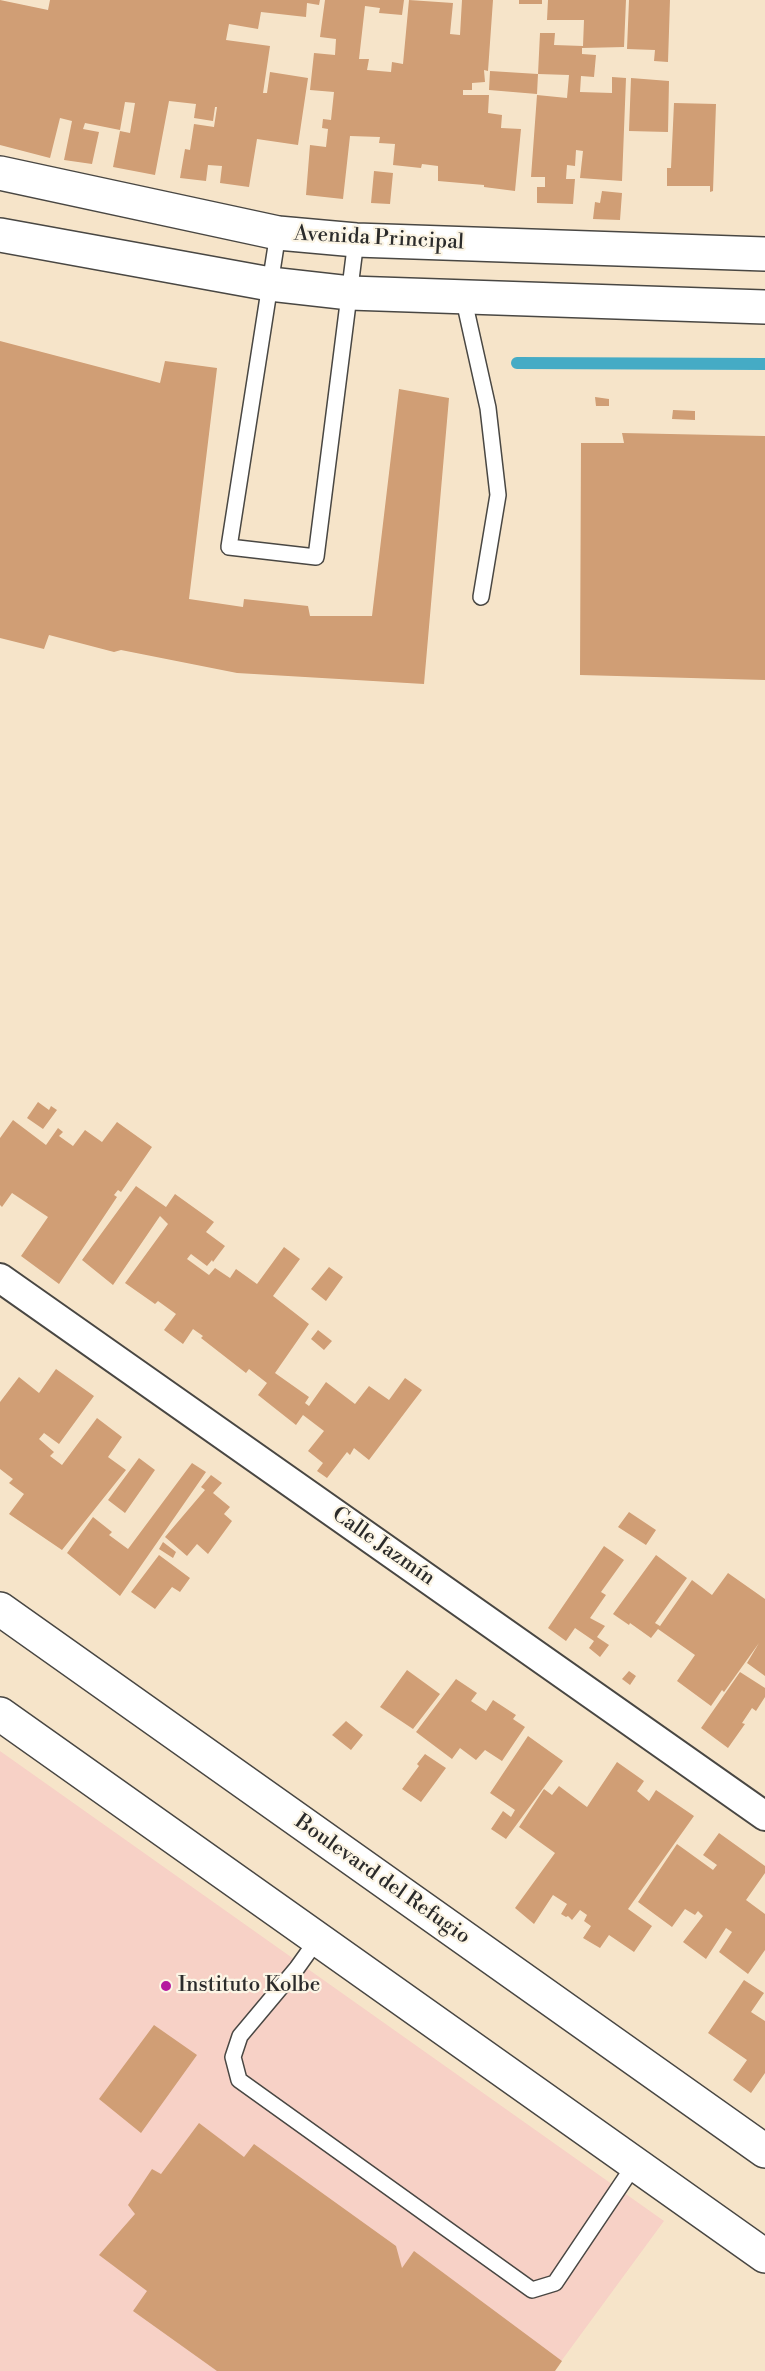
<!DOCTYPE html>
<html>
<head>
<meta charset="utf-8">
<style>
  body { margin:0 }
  canvas { display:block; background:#f6e4c9 }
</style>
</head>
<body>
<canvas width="765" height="2371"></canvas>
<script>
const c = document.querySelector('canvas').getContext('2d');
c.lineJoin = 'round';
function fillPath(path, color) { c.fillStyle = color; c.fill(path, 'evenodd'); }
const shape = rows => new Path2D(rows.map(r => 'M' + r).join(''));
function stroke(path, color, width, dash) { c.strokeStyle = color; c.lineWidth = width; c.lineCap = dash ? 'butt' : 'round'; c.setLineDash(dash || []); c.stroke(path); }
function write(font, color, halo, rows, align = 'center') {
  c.font = font + ' "Libre Bodoni",serif'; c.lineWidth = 4.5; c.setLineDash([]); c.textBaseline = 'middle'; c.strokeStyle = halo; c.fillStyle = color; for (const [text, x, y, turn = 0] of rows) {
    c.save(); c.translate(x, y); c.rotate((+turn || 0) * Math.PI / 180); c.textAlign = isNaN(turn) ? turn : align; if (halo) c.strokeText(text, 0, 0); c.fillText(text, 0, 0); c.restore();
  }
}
fillPath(shape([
  [0,1751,664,2221,554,2371,0,2371]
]), '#f7d1c6');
stroke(shape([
  [517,363,765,364]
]), '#45abc5', 12);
fillPath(shape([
  [0,0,48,10,50,0,320,0,319,5,307,3,306,17,261,12,258,29,229,24,226,40,270,46,263,93,267,93,270,72,308,78,298,145,257,139,249,187,220,183,222,166,208,165,206,181,180,178,185,149,190,150,194,124,214,127,217,107,215,107,213,121,194,118,196,104,169,101,155,175,113,167,120,131,130,133,135,103,125,102,120,130,85,123,83,129,99,132,92,164,64,160,72,121,60,118,50,158,0,145],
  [325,0,404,0,402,15,379,13,380,8,365,6,359,59,369,59,367,70,391,72,392,62,403,64,409,0,453,3,450,34,460,35,462,0,493,0,488,71,484,70,485,82,472,83,472,90,463,90,463,95,489,95,488,113,502,115,501,128,521,129,515,191,484,187,484,185,438,181,438,166,422,164,421,168,393,165,395,144,379,143,380,137,350,136,343,199,306,195,310,145,326,147,328,129,322,128,323,119,331,120,334,92,310,90,314,53,335,55,336,39,320,37],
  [519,0,542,0,542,4,519,4],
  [548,0,626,0,624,47,582,48,582,54,596,55,594,77,581,76,580,92,612,93,612,77,626,78,622,181,580,178,583,151,576,150,575,166,567,165,566,179,575,179,573,204,537,203,537,187,545,187,545,177,531,177,537,95,567,98,569,75,538,74,537,94,489,90,490,71,538,74,540,33,555,33,554,45,583,46,584,20,547,20],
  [629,0,670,0,668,62,654,61,655,50,627,49],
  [631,78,669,81,668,132,629,131],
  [674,103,716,104,713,191,710,192,710,186,667,186,667,168,671,168],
  [374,171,393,173,390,204,371,203],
  [602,191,622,193,620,220,593,219,595,202,600,203],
  [0,341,160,383,165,361,217,368,189,599,243,607,244,599,308,606,310,616,372,616,399,389,449,398,424,684,237,673,121,650,114,652,49,635,44,649,0,638],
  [595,397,609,399,609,406,596,406],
  [673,410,695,411,695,420,672,419],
  [622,433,765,436,765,680,580,675,581,443,624,443],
  [38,1102,49,1110,51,1106,57,1110,43,1129,27,1118],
  [13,1120,46,1145,58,1128,63,1132,59,1136,73,1146,85,1130,102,1142,117,1122,152,1147,121,1192,118,1190,114,1195,117,1197,59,1284,21,1256,48,1217,12,1193,2,1207,0,1205,0,1138],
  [136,1186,166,1207,175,1194,214,1222,206,1232,225,1246,213,1262,212,1260,207,1266,191,1254,187,1259,209,1275,215,1268,230,1278,236,1269,257,1284,284,1247,300,1259,273,1296,309,1324,275,1373,309,1397,305,1403,309,1406,326,1382,355,1404,369,1386,389,1400,405,1378,422,1390,369,1460,354,1448,350,1455,347,1452,327,1478,317,1471,323,1463,308,1451,324,1431,303,1415,296,1425,258,1395,267,1383,249,1369,246,1373,201,1338,203,1336,193,1329,183,1344,164,1330,176,1314,158,1301,155,1304,125,1283,168,1224,160,1216,113,1285,82,1260],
  [329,1267,343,1277,326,1301,311,1289],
  [318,1330,332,1341,324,1350,311,1339],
  [56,1369,94,1396,59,1444,44,1433,39,1439,54,1452,50,1456,62,1465,97,1418,122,1437,108,1457,126,1470,62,1550,9,1514,24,1494,9,1483,13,1479,0,1469,0,1402,19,1377,39,1393],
  [139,1458,155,1470,125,1513,108,1500],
  [192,1463,206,1472,120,1596,67,1553,93,1517,112,1532,109,1535,128,1549],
  [211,1475,222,1483,213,1493,230,1507,224,1514,232,1521,208,1554,197,1544,187,1556,165,1537,205,1490,201,1487],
  [629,1512,656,1530,646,1545,618,1527],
  [163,1542,176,1552,173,1558,159,1549],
  [604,1546,624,1560,601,1592,606,1595,590,1618,605,1626,597,1637,609,1645,600,1657,589,1648,594,1641,575,1628,566,1641,548,1628],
  [159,1555,190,1578,180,1592,172,1587,155,1609,131,1592],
  [656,1555,687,1578,655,1623,660,1626,692,1580,712,1595,728,1573,765,1599,765,1676,747,1663,759,1643,724,1692,722,1690,711,1706,677,1681,695,1655,658,1629,651,1638,630,1623,629,1625,613,1614],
  [407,1670,440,1694,413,1729,380,1707],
  [629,1671,636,1676,630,1685,622,1679],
  [740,1672,765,1688,765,1697,756,1711,752,1708,742,1723,745,1724,728,1748,701,1728],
  [456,1679,477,1693,471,1701,486,1711,493,1700,516,1715,513,1719,525,1727,502,1761,485,1750,476,1760,460,1748,452,1759,416,1732],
  [346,1721,363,1735,351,1750,332,1735],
  [528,1736,563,1761,506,1839,491,1829,503,1811,511,1817,515,1810,490,1793],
  [425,1754,446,1768,421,1802,402,1789,419,1766,417,1764],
  [617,1762,644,1781,637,1791,649,1801,656,1790,694,1816,628,1909,652,1926,634,1952,609,1935,600,1948,583,1938,591,1926,584,1921,587,1915,580,1910,572,1920,568,1916,566,1917,561,1914,567,1904,553,1895,534,1924,515,1908,555,1853,519,1827,544,1789,552,1795,559,1786,587,1807],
  [719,1833,765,1866,765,1873,746,1900,765,1914,765,1950,748,1974,719,1952,732,1932,726,1928,706,1959,683,1942,703,1916,698,1911,695,1915,685,1909,672,1927,638,1902,677,1844,713,1870,717,1865,703,1855],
  [744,1980,764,1993,751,2012,765,2021,765,2073,751,2093,733,2080,747,2060,708,2033],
  [154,2025,197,2055,141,2133,99,2099],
  [199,2123,244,2157,254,2144,396,2246,402,2268,414,2251,562,2361,555,2371,217,2371,133,2311,147,2291,99,2255,135,2214,128,2205,152,2169,161,2174]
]), '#d09e75');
const service = shape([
  [278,233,229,547,316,557,356,240],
  [463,296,488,408,498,495,481,597],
  [317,1940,297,1968,240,2036,233,2057,239,2080,532,2290,555,2283,635,2164]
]);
const minor = shape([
  [0,1278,765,1816]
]);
const secondary = shape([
  [0,173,278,233,356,240,765,254],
  [0,235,270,284,350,293,765,307]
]);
const primary = shape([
  [0,1609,765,2151],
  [0,1714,765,2256]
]);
stroke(service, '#494743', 18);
stroke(minor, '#494743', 32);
stroke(secondary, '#494743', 36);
stroke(primary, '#494743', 36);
stroke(service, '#fff', 15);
stroke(minor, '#fff', 28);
stroke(secondary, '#fff', 33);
stroke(primary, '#fff', 33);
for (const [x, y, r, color] of [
  [166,1986,6,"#b5179e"]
]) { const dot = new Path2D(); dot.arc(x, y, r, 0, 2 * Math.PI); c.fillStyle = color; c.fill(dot); stroke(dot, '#fcf5e5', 2); }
write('21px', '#2b2b2b', '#fcf5e5', [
  ["Avenida Principal",379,239,3],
  ["Calle Jazmín",383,1547,35],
  ["Boulevard del Refugio",382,1880,35]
]);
write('21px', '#2b2b2b', '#fcf5e5', [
  ["Instituto Kolbe",178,1986]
], 'left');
</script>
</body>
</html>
